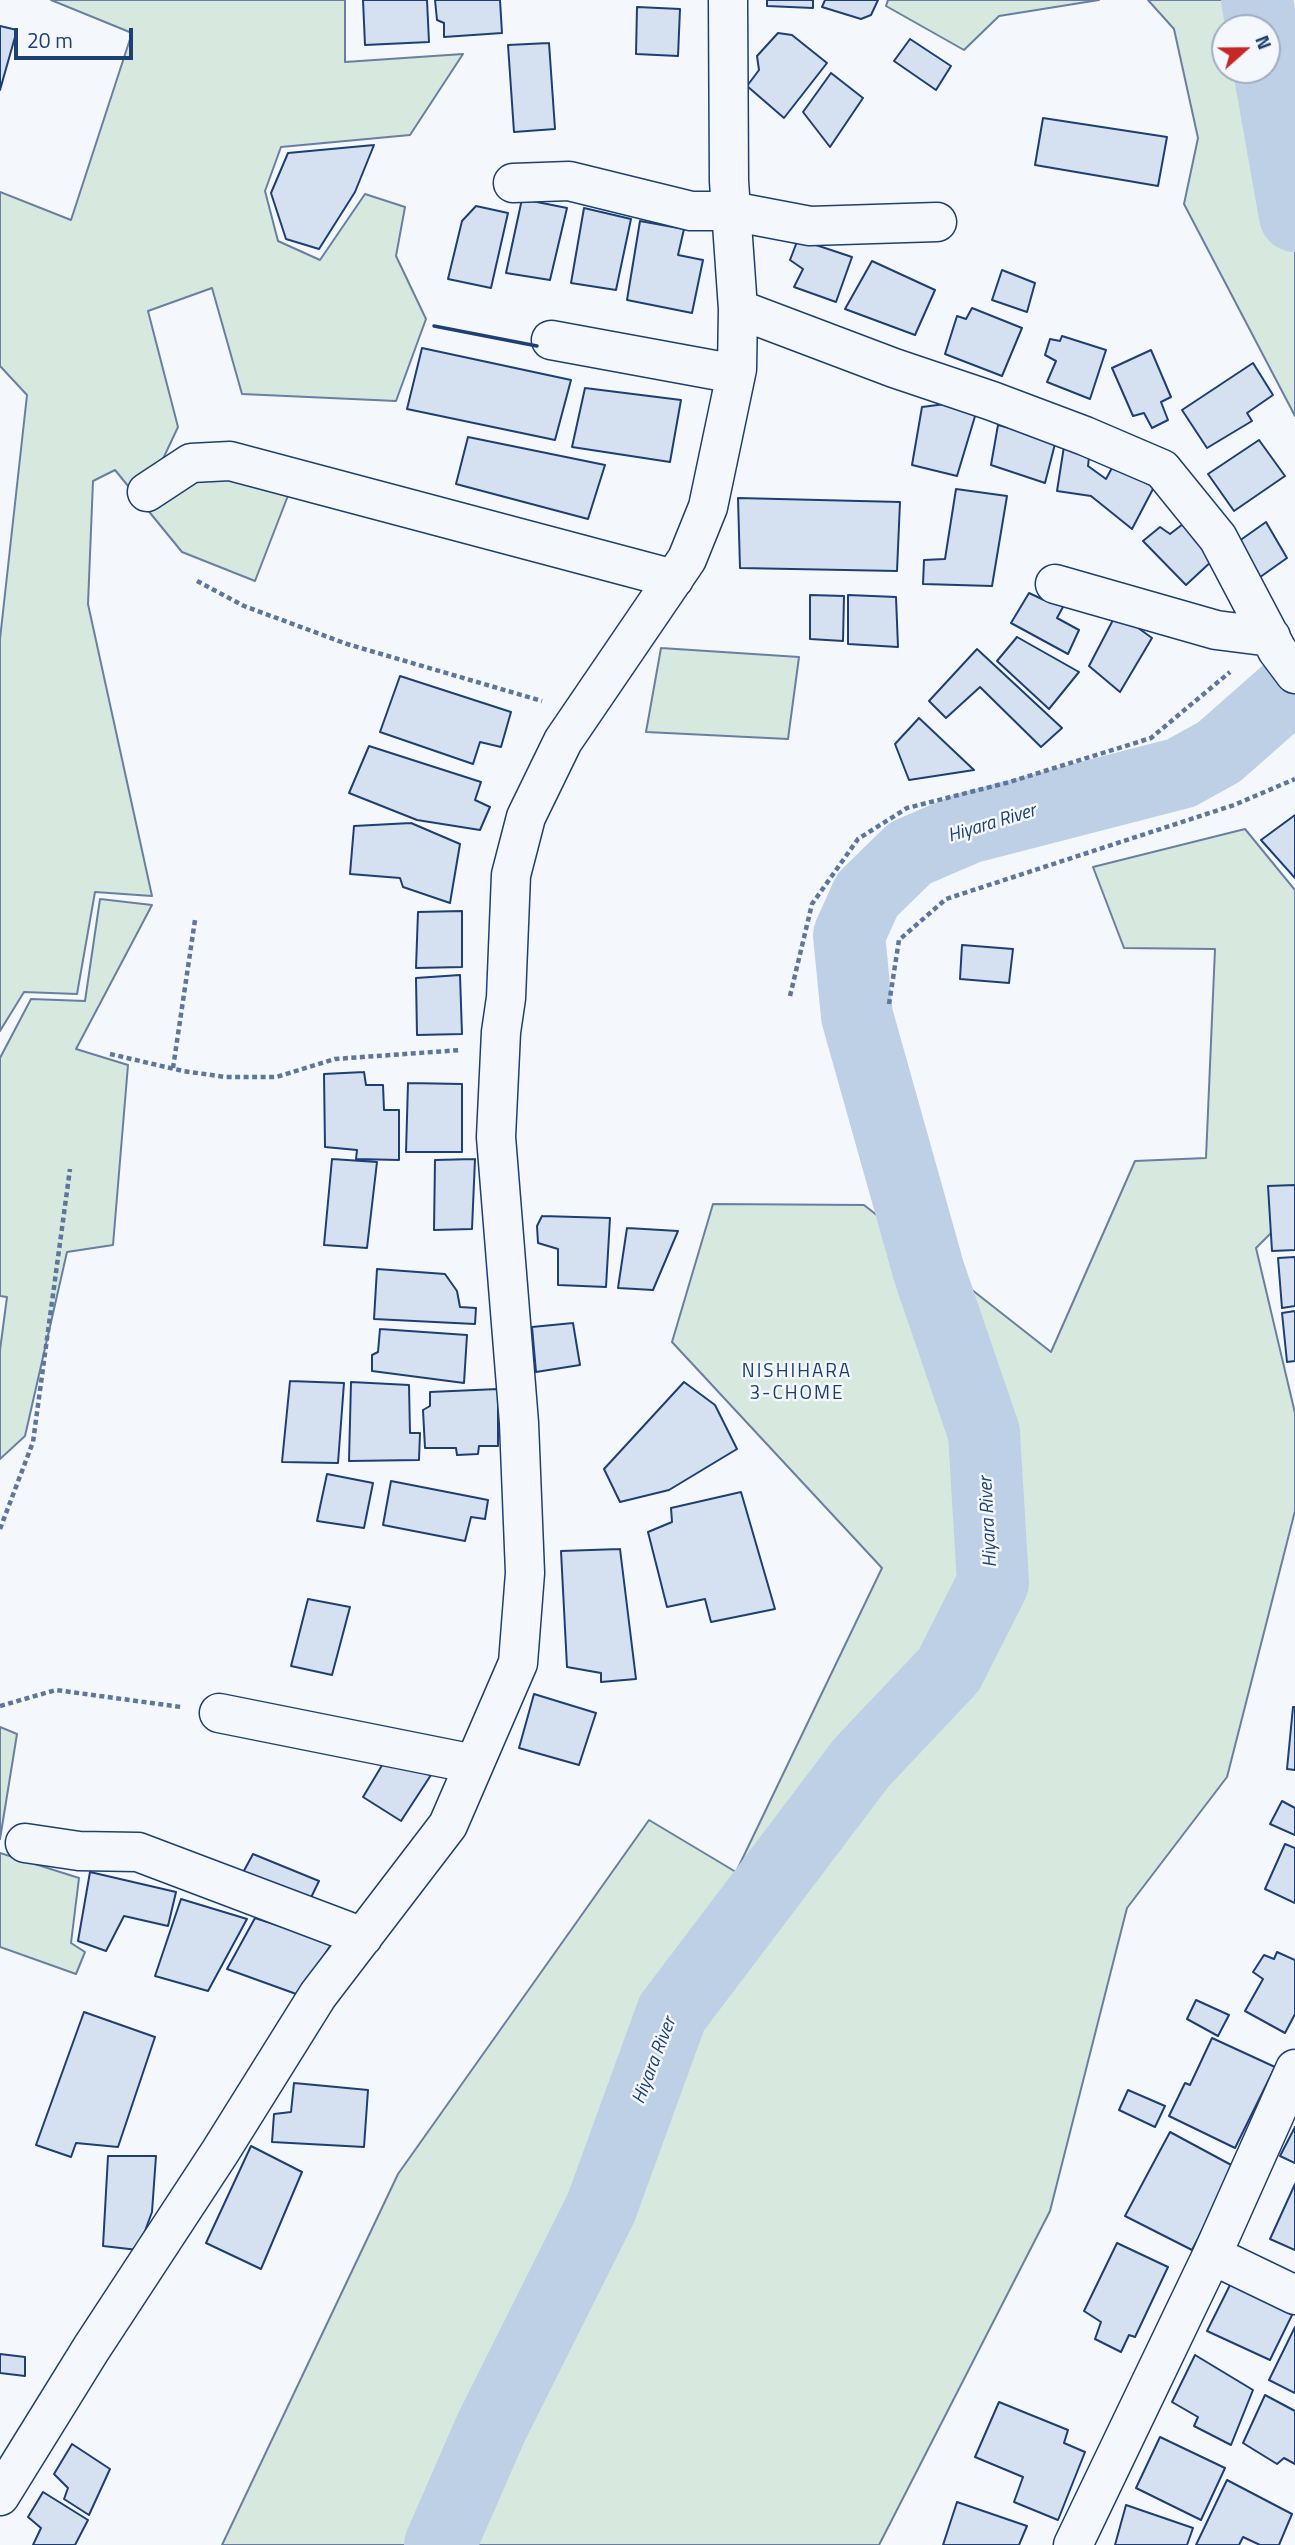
<!DOCTYPE html>
<html>
<head>
<meta charset="utf-8">
<style>
  body { margin:0 }
  #map { position:relative; width:1295px; height:2545px; overflow:hidden; background:#f4f7fb; font-family:"Titillium Web",sans-serif }
  canvas { display:block }
  .north { position:absolute; left:1211px; top:14px; width:70px; height:70px; box-sizing:border-box; background:#f4f7fb; border:2px solid #9eadc5; border-radius:50%; rotate:69deg; font-size:19px; font-weight:700; line-height:28px; text-align:center; color:#1d3f73 }
  .north::after { content:''; display:block; margin:auto; width:24px; height:32px; background:#c62828; clip-path:polygon(50% 0,100% 100%,50% 72%,0 100%) }
  .scale { position:absolute; left:14px; top:28px; width:119px; height:32px; box-sizing:border-box; border:4px solid #1d3f73; border-top:0; padding-left:9px; font-size:21px; line-height:24px; white-space:nowrap; color:#1d3f73; -webkit-text-stroke:5px #f4f7fb; paint-order:stroke }
</style>
</head>
<body>
<div id="map">
<canvas width="1295" height="2545"></canvas>
<div class="north">N</div>
<div class="scale">20 m</div>
</div>
<script>
const c = document.querySelector('canvas').getContext('2d');
c.lineJoin = 'round';
function fillPath(path, color) { c.fillStyle = color; c.fill(path, 'evenodd'); }
const shape = rows => new Path2D(rows.map(r => 'M' + r).join(''));
function stroke(path, color, width, dash) { c.strokeStyle = color; c.lineWidth = width; c.lineCap = dash ? 'butt' : 'round'; c.setLineDash(dash || []); c.stroke(path); }
function write(font, color, halo, rows, align = 'center') {
  c.font = font + ' "Titillium Web",sans-serif'; c.lineWidth = 5; c.setLineDash([]); c.textBaseline = 'middle'; c.strokeStyle = halo; c.fillStyle = color; for (const [text, x, y, turn = 0] of rows) {
    c.save(); c.translate(x, y); c.rotate((+turn || 0) * Math.PI / 180); c.textAlign = isNaN(turn) ? turn : align; if (halo) c.strokeText(text, 0, 0); c.fillText(text, 0, 0); c.restore();
  }
}
const green = shape([
  [51,0,345,0,345,62,463,54,410,135,281,147,265,191,278,241,320,260,365,194,405,207,396,256,426,319,396,401,242,394,212,288,148,311,178,427,161,463,289,493,255,581,182,552,115,470,93,481,88,604,152,896,95,892,77,994,24,992,0,1031,0,639,27,395,0,366,0,192,71,220,132,33,51,0],
  [888,0,1099,0,999,16,964,50,886,6,888,0],
  [1148,0,1271,0,1295,159,1295,416,1184,204,1198,138,1174,29,1148,0],
  [1225,28,1267,28,1267,70,1225,70,1225,28],
  [661,648,799,657,788,739,646,732,661,648],
  [1245,829,1295,890,1295,1209,1256,1248,1295,1413,1295,1511,1227,1777,1127,1908,1050,2211,879,2545,222,2545,398,2174,649,1820,736,1872,882,1568,672,1342,713,1204,864,1205,1051,1352,1135,1161,1206,1158,1215,949,1124,948,1093,867,1245,829],
  [100,899,152,905,76,1049,128,1065,113,1245,67,1252,25,1436,0,1459,0,1350,7,1297,0,1296,0,1058,31,999,85,1001,100,899],
  [0,1727,17,1734,0,1839,0,1727],
  [0,1853,79,1878,71,1943,85,1952,76,1974,0,1947,0,1853]
]);
fillPath(green, '#d7e8df');
stroke(green, '#687fa3', 2);
stroke(shape([
  [1257,0,1262,28],
  [1267,58,1295,216],
  [440,2545,491,2428,601,2208,672,2013,862,1762,949,1670,993,1583,984,1433,929,1272,857,1016,849,935,867,895,910,853,968,828,1181,773,1219,752,1295,685]
]), '#bed0e5', 72);
const building = shape([
  [363,0,427,0,429,42,365,45,363,0],
  [435,0,500,0,502,33,444,37,444,23,437,20,435,0],
  [767,0,813,0,813,8,767,6,767,0],
  [825,0,878,0,871,15,861,19,822,7,825,0],
  [637,7,680,9,678,56,636,54,637,7],
  [0,26,17,30,0,90,0,26],
  [778,33,792,35,827,63,784,118,747,86,759,70,757,56,778,33],
  [910,39,951,66,936,90,894,61,910,39],
  [549,43,555,129,514,132,508,45,549,43],
  [831,73,863,98,830,147,803,112,831,73],
  [1043,118,1167,137,1158,186,1035,165,1043,118],
  [374,145,355,192,319,249,286,239,271,193,288,153,374,145],
  [522,199,567,208,550,280,506,273,522,199],
  [476,206,508,213,491,288,448,279,462,221,476,206],
  [584,208,631,219,616,290,571,283,584,208],
  [640,221,684,229,678,255,703,260,692,313,627,300,640,221],
  [798,239,852,257,836,302,794,287,803,269,790,260,798,239],
  [872,261,935,290,915,335,845,309,872,261],
  [1002,270,1035,283,1027,312,992,300,1002,270],
  [972,308,1022,328,1002,376,945,354,957,316,966,319,972,308],
  [1062,336,1106,350,1090,399,1047,382,1056,361,1045,355,1050,339,1060,341,1062,336],
  [422,348,571,380,555,440,407,409,422,348],
  [1151,350,1171,397,1161,402,1168,420,1152,428,1144,413,1133,416,1112,368,1151,350],
  [1253,363,1273,395,1247,413,1252,421,1207,448,1182,410,1253,363],
  [585,388,681,400,670,462,572,447,585,388],
  [953,403,976,413,957,476,912,465,922,407,953,403],
  [998,425,1056,440,1045,483,991,465,998,425],
  [468,437,605,465,588,519,456,484,468,437],
  [1065,440,1090,449,1088,466,1106,479,1113,466,1154,487,1132,529,1091,496,1057,491,1065,440],
  [1259,440,1285,476,1234,511,1208,474,1259,440],
  [956,489,1007,496,992,586,923,584,924,560,945,559,956,489],
  [738,498,900,502,897,571,740,568,738,498],
  [1266,522,1287,558,1256,580,1232,546,1266,522],
  [1183,524,1214,559,1186,585,1143,541,1160,527,1170,534,1183,524],
  [1029,593,1044,600,1049,595,1064,605,1057,618,1079,630,1068,654,1011,623,1029,593],
  [810,595,844,596,843,641,810,639,810,595],
  [848,595,896,597,898,647,848,644,848,595],
  [1113,620,1130,622,1152,638,1120,692,1089,666,1113,620],
  [1017,637,1079,672,1049,709,997,661,1017,637],
  [977,649,1062,728,1041,747,980,687,946,718,929,701,977,649],
  [400,676,511,712,501,747,480,742,473,764,380,732,400,676],
  [919,718,974,770,909,780,895,744,919,718],
  [369,746,481,782,475,800,490,807,480,830,417,820,349,793,369,746],
  [1295,815,1295,878,1261,840,1295,815],
  [411,823,460,844,450,903,403,887,400,878,350,874,354,826,411,823],
  [462,911,462,967,416,968,418,912,462,911],
  [962,945,1013,949,1009,983,960,979,962,945],
  [460,975,462,1034,417,1035,416,978,460,975],
  [364,1072,366,1085,383,1085,384,1110,399,1110,399,1160,356,1159,357,1150,325,1147,324,1074,364,1072],
  [408,1083,462,1084,462,1152,406,1152,408,1083],
  [332,1159,377,1162,367,1248,324,1245,332,1159],
  [475,1159,472,1229,434,1230,435,1160,475,1159],
  [1295,1185,1295,1250,1272,1251,1268,1186,1295,1185],
  [542,1216,610,1218,606,1287,558,1285,558,1249,538,1243,537,1226,542,1216],
  [627,1228,678,1231,653,1290,618,1288,627,1228],
  [1295,1257,1295,1306,1282,1308,1278,1258,1295,1257],
  [377,1269,445,1274,457,1291,460,1307,476,1308,475,1324,374,1319,377,1269],
  [1295,1311,1295,1361,1287,1362,1282,1313,1295,1311],
  [573,1323,580,1365,536,1372,532,1327,573,1323],
  [380,1329,467,1335,464,1383,372,1371,372,1355,378,1352,380,1329],
  [290,1381,344,1383,338,1463,282,1462,290,1381],
  [351,1382,409,1385,410,1433,420,1433,419,1460,349,1461,351,1382],
  [684,1382,715,1405,737,1449,669,1490,620,1502,604,1469,684,1382],
  [498,1389,498,1446,479,1446,478,1454,457,1455,456,1448,425,1448,423,1410,430,1406,430,1392,498,1389],
  [327,1474,373,1483,364,1528,317,1521,327,1474],
  [391,1481,488,1500,485,1519,471,1517,465,1541,383,1525,391,1481],
  [741,1492,775,1609,711,1622,705,1599,667,1607,648,1532,672,1522,671,1508,741,1492],
  [620,1549,636,1679,601,1682,601,1673,567,1667,561,1551,620,1549],
  [308,1599,350,1607,332,1675,291,1666,308,1599],
  [534,1694,596,1713,579,1765,519,1748,534,1694],
  [1293,1707,1295,1707,1295,1770,1287,1769,1293,1707],
  [384,1762,431,1775,401,1821,363,1797,384,1762],
  [1282,1801,1295,1808,1295,1835,1270,1824,1282,1801],
  [1285,1844,1295,1848,1295,1903,1265,1889,1285,1844],
  [253,1854,319,1881,306,1908,239,1880,253,1854],
  [90,1872,176,1892,168,1926,124,1916,106,1951,78,1941,90,1872],
  [181,1899,247,1919,208,1991,155,1976,181,1899],
  [255,1918,332,1943,299,1995,227,1969,255,1918],
  [1277,1952,1295,1960,1295,2014,1285,2033,1245,2011,1263,1979,1253,1972,1264,1955,1274,1959,1277,1952],
  [1196,2000,1229,2015,1218,2036,1187,2019,1196,2000],
  [84,2012,155,2037,118,2147,76,2143,71,2157,36,2145,84,2012],
  [1212,2038,1275,2067,1235,2148,1169,2116,1185,2083,1190,2085,1212,2038],
  [294,2083,368,2090,364,2147,272,2142,274,2114,291,2112,294,2083],
  [1128,2090,1165,2106,1155,2127,1119,2110,1128,2090],
  [1295,2127,1295,2163,1280,2156,1295,2127],
  [1170,2132,1235,2167,1192,2250,1125,2216,1170,2132],
  [251,2146,302,2172,261,2269,206,2243,251,2146],
  [108,2156,156,2156,152,2212,138,2250,103,2246,108,2156],
  [1295,2184,1295,2250,1270,2239,1295,2184],
  [1117,2243,1168,2267,1135,2337,1129,2335,1121,2352,1095,2339,1101,2322,1084,2311,1117,2243],
  [1233,2279,1295,2309,1270,2360,1207,2331,1233,2279],
  [1295,2327,1295,2393,1269,2380,1295,2327],
  [0,2354,25,2357,25,2376,0,2373,0,2354],
  [1195,2355,1253,2390,1231,2445,1194,2426,1198,2417,1172,2402,1195,2355],
  [1265,2395,1295,2411,1295,2464,1284,2458,1277,2464,1243,2443,1265,2395],
  [999,2402,1068,2430,1064,2443,1085,2452,1058,2520,1014,2502,1023,2477,975,2457,999,2402],
  [1160,2437,1225,2468,1201,2520,1136,2488,1160,2437],
  [72,2444,110,2469,89,2515,64,2499,68,2488,54,2474,72,2444],
  [1227,2480,1292,2514,1279,2545,1260,2545,1243,2537,1239,2545,1196,2545,1227,2480],
  [43,2492,88,2520,75,2545,33,2545,41,2528,28,2517,43,2492],
  [957,2502,1027,2526,1019,2545,943,2545,957,2502],
  [1126,2505,1193,2528,1187,2545,1115,2545,1126,2505]
]);
fillPath(building, '#d5e0f0');
stroke(building, '#1d3f73', 2);
const minor = shape([
  [513,183,569,181,691,211,731,211,810,226,937,222],
  [738,309,894,368,992,401,1085,436,1162,469,1218,538,1277,650,1295,674],
  [551,340,736,374],
  [147,492,191,463,230,461,674,579],
  [1055,584,1216,630,1271,637],
  [219,1713,474,1764],
  [25,1843,79,1851,138,1852,363,1937],
  [1212,2255,1295,2295],
  [0,2496,91,2349,220,2152,318,1995,448,1825,518,1663,525,1573,519,1423,496,1137,501,1032,506,998,511,875,526,817,563,741,687,559,708,507,737,369,738,309,729,181,728,0],
  [1073,2545,1212,2255,1295,2069]
]);
stroke(minor, '#1d3f73', 41);
stroke(shape([
  [197,581,244,606,347,644,542,701],
  [790,996,812,904,858,839,907,808,1006,783,1151,738,1230,672],
  [889,1004,899,940,946,899,1234,805,1295,779],
  [110,1054,183,1071,225,1077,276,1077,335,1059,461,1050],
  [173,1068,195,920],
  [0,1529,33,1442,70,1169],
  [0,1706,56,1690,181,1707]
]), '#5e769c', 4.5, [5, 3.5]);
stroke(minor, '#f4f7fb', 38);
stroke(shape([
  [434,326,537,346]
]), '#1d3f73', 3.5);
write('italic 19px', '#1d3f73', '#f4f7fb', [
  ["Hiyara River",992,824,-17],
  ["Hiyara River",989,1522,-93],
  ["Hiyara River",655,2061,-69]
]);
c.letterSpacing = '2px';
write('19px', '#1d3f73', '#f4f7fb', [
  ["NISHIHARA",797,1372],
  ["3-CHOME",797,1394]
]);
c.letterSpacing = '0px';
</script>
</body>
</html>
